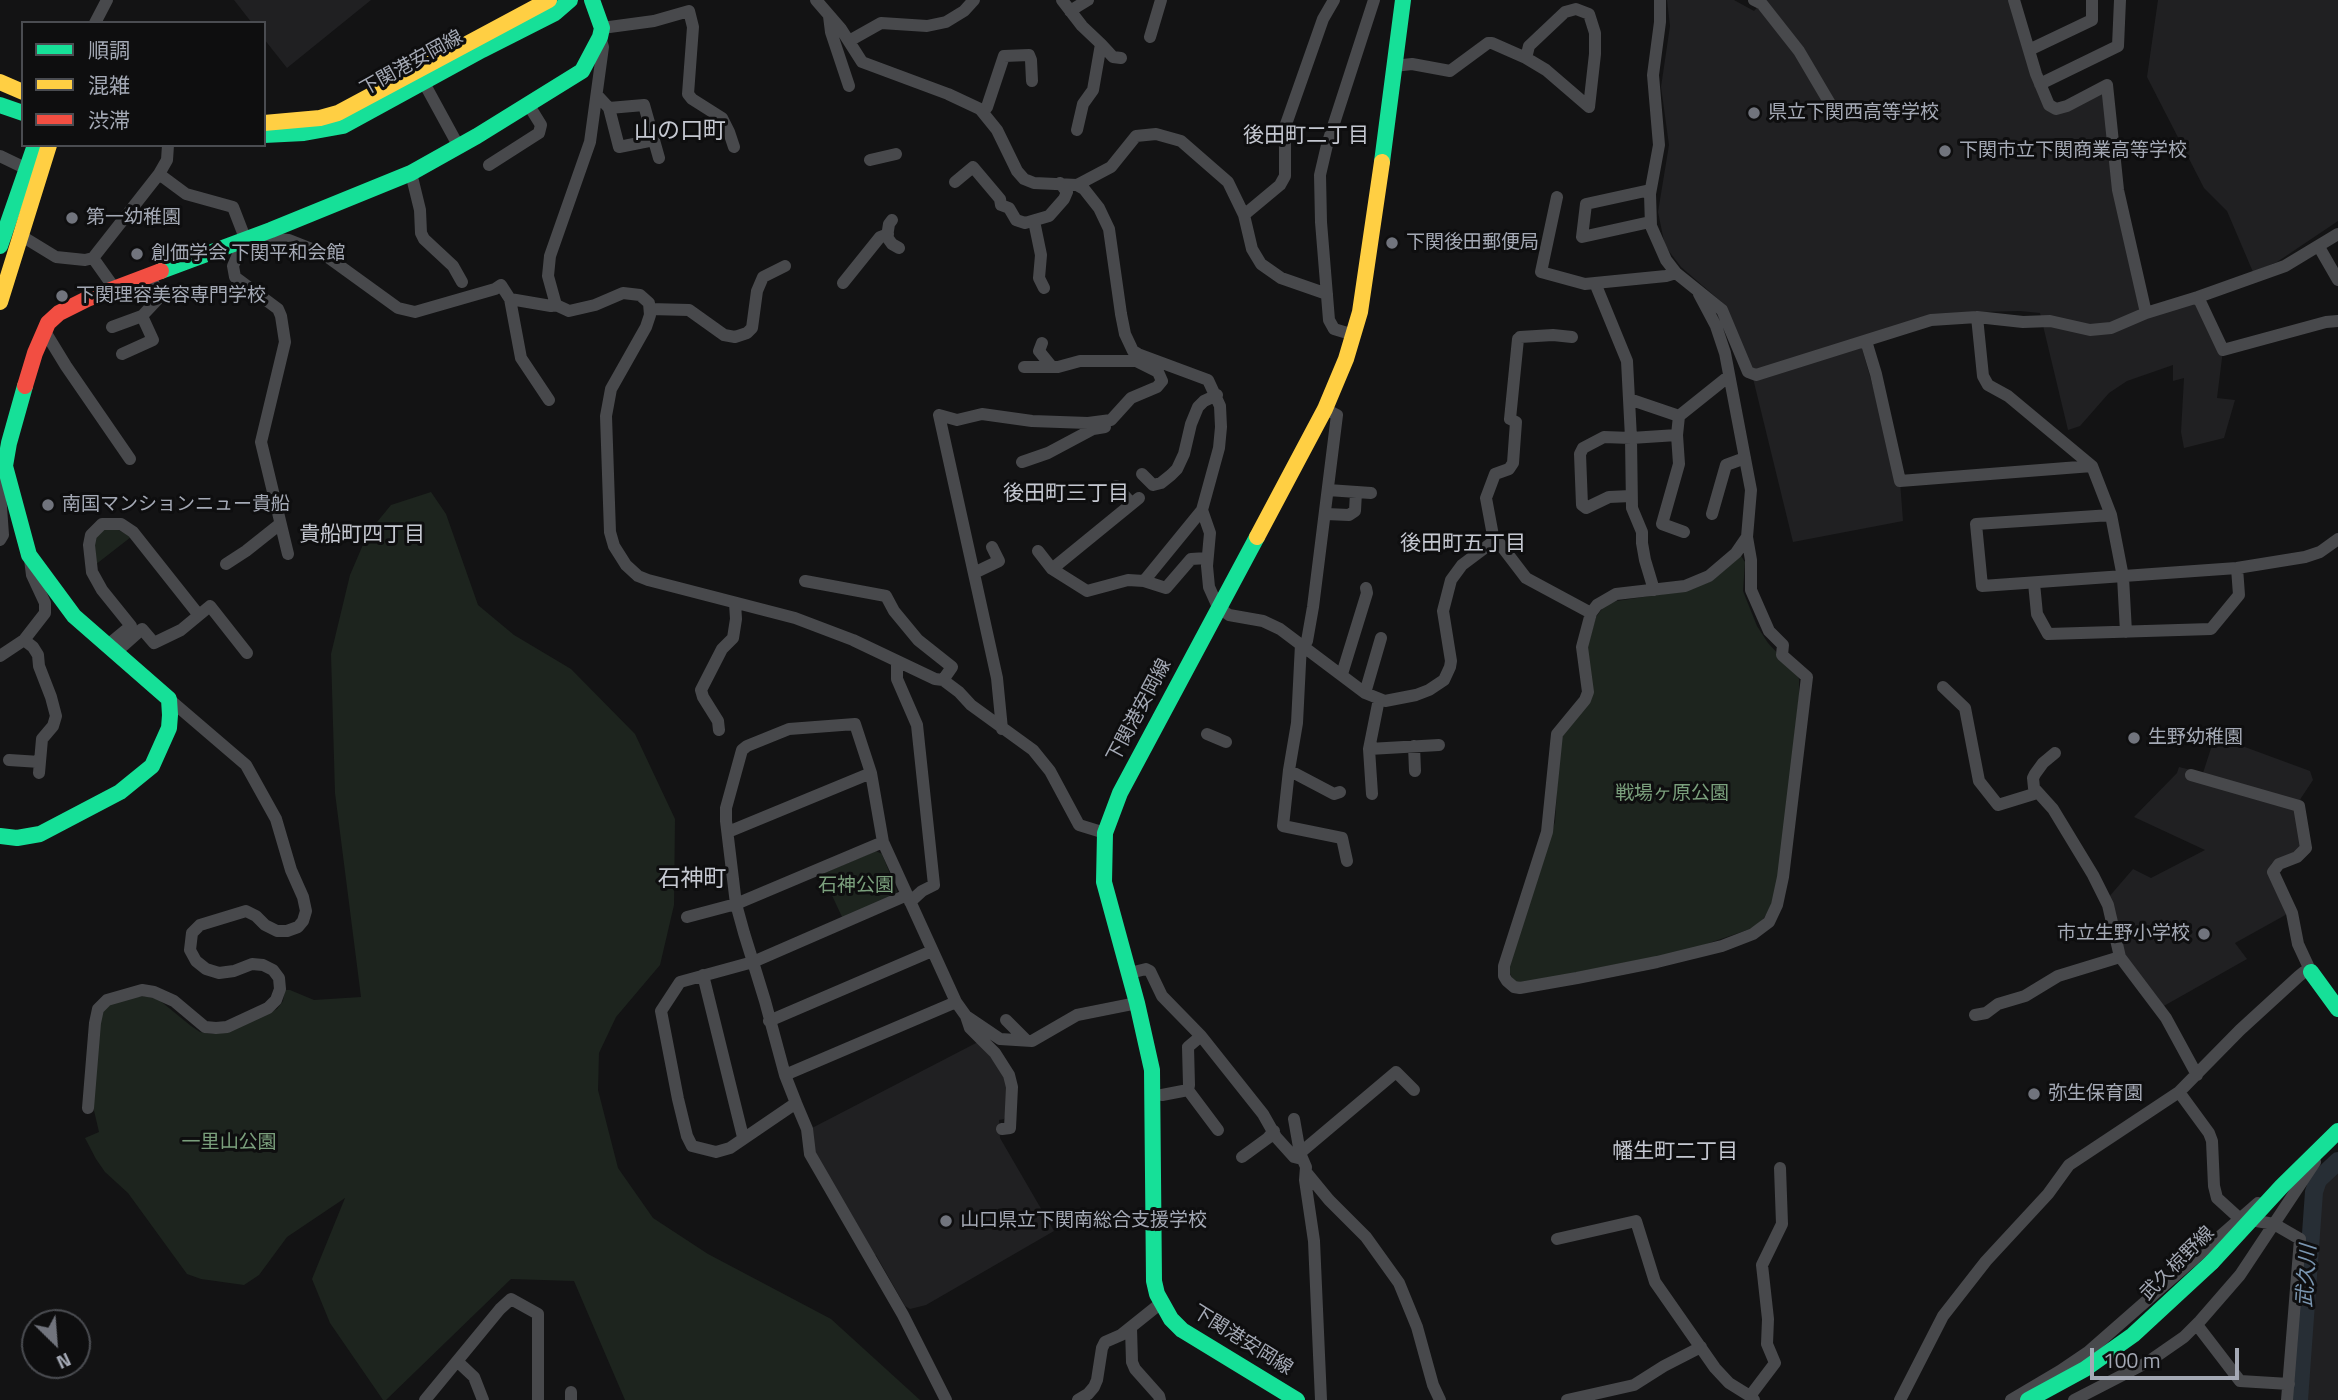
<!DOCTYPE html>
<html>
<head>
<meta charset="utf-8">
<style>
  body { margin:0 }
  #map { position:relative; width:2338px; height:1400px; overflow:hidden; background:#131314; font-family:"Titillium Web","Noto Sans JP",sans-serif }
  canvas { display:block }
  .legend { position:absolute; left:21px; top:21px; width:245px; height:126px; box-sizing:border-box; background:#0e0e0f; border:2px solid #4a4c51; margin:0; padding:9px 12px; list-style:none; font-size:21px; color:#a4a9b5 }
  .legend li { display:flex; align-items:center; gap:14px; height:35px }
  .legend b { width:35px; border:2px solid #4a4c51 }
  .north { position:absolute; left:21px; top:1309px; width:70px; height:70px; box-sizing:border-box; background:#0e0e0f; border:2px solid #4a4c51; border-radius:50%; rotate:155deg; font-size:19px; font-weight:700; line-height:28px; text-align:center; color:#a4a9b5 }
  .north::after { content:''; display:block; margin:auto; width:24px; height:32px; background:#71747d; clip-path:polygon(50% 0,100% 100%,50% 72%,0 100%) }
  .scale { position:absolute; left:2090px; top:1348px; width:149px; height:32px; box-sizing:border-box; border:4px solid #a4a9b5; border-top:0; padding-left:9px; font-size:21px; line-height:24px; white-space:nowrap; color:#a4a9b5; -webkit-text-stroke:5px #0e0e0f; paint-order:stroke }
</style>
</head>
<body>
<div id="map">
<canvas width="2338" height="1400"></canvas>
<ul class="legend">
<li><b style="height:9px;background:#16e098"></b>順調</li>
<li><b style="height:9px;background:#ffcf43"></b>混雑</li>
<li><b style="height:9px;background:#f24e42"></b>渋滞</li>
</ul>
<div class="north">N</div>
<div class="scale">100 m</div>
</div>
<script>
const c = document.querySelector('canvas').getContext('2d');
c.lineJoin = 'round';
function fillPath(path, color) { c.fillStyle = color; c.fill(path, 'evenodd'); }
const shape = rows => new Path2D(rows.map(r => 'M' + r).join(''));
function stroke(path, color, width, dash) { c.strokeStyle = color; c.lineWidth = width; c.lineCap = dash ? 'butt' : 'round'; c.setLineDash(dash || []); c.stroke(path); }
function write(font, color, halo, rows, align = 'center') {
  c.font = font + ' "Titillium Web","Noto Sans JP",sans-serif'; c.lineWidth = 6; c.setLineDash([]); c.textBaseline = 'middle'; c.strokeStyle = halo; c.fillStyle = color; for (const [text, x, y, turn = 0] of rows) {
    c.save(); c.translate(x, y); c.rotate((+turn || 0) * Math.PI / 180); c.textAlign = isNaN(turn) ? turn : align; if (halo) c.strokeText(text, 0, 0); c.fillText(text, 0, 0); c.restore();
  }
}
fillPath(shape([
  [234,0,371,0,287,68,264,39,264,23,252,23],
  [1667,0,1734,0,1754,11,1764,0,2014,0,2036,74,2056,109,2107,85,2118,190,2147,309,2198,297,2223,350,2217,398,2235,400,2224,438,2184,448,2181,432,2184,378,2173,381,2173,365,2127,381,2109,393,2080,426,2068,430,2040,313,2020,311,1977,312,1859,338,1900,481,1903,521,1793,542,1750,366,1725,305,1681,267,1665,246,1658,212,1669,145,1661,87,1670,26],
  [2158,0,2338,0,2338,221,2277,262,2253,272,2227,211,2204,188,2147,77],
  [2215,736,2310,771,2313,780,2301,798,2297,809,2304,848,2297,854,2272,863,2269,870,2289,913,2235,943,2247,959,2162,1007,2126,961,2108,898,2133,869,2151,878,2205,850,2134,817,2177,773,2179,767,2203,773],
  [978,1042,1006,1075,1008,1113,1004,1119,999,1120,1000,1138,1054,1231,926,1305,910,1309,905,1306,876,1255,873,1255,814,1153,812,1128],
  [2338,1168,2338,1400,2304,1400,2320,1191,2323,1182]
]), '#202022');
fillPath(shape([
  [431,492,446,514,478,605,514,635,571,669,635,734,675,819,674,905,660,965,616,1017,599,1053,598,1090,618,1168,653,1218,708,1254,831,1319,920,1400,625,1400,574,1281,511,1279,386,1400,383,1400,330,1323,312,1279,345,1198,287,1237,259,1275,244,1285,201,1279,187,1274,128,1193,105,1172,96,1159,85,1138,99,1132,92,1102,97,1039,102,1012,108,1005,130,998,143,996,158,999,191,1026,200,1032,212,1034,222,1033,277,1009,283,1001,285,990,290,990,314,1000,361,997,335,793,331,654,350,575,368,533,391,505],
  [115,528,131,537,95,565,95,538,103,530],
  [1741,556,1745,562,1743,591,1757,626,1768,643,1797,674,1799,679,1799,698,1777,887,1770,909,1763,919,1753,928,1689,950,1521,984,1514,982,1507,967,1555,822,1560,740,1593,692,1587,648,1596,617,1605,605,1617,601,1683,591,1712,581],
  [876,851,882,854,897,891,896,896,843,919,822,874]
]), '#1d241e');
stroke(shape([
  [2299,1400,2314,1192,2318,1180,2338,1161]
]), '#272e35', 18);
stroke(shape([
  [816,0,841,29,862,62,948,94,980,109,997,130,1017,171,1024,179,1034,183,1077,185,1084,189,1099,208,1109,229,1121,314,1125,334,1133,351,1138,354,1208,380,1220,406,1221,427,1219,448,1202,510,1210,533,1207,566,1209,587,1218,607,1229,615,1263,621,1280,629,1365,693,1385,701,1416,695,1429,690,1444,680,1450,667,1451,661,1443,611,1451,580,1462,565,1494,541,1500,544,1526,578,1591,613],
  [1062,0,1082,26,1101,44,1093,90,1083,104,1077,130],
  [1660,0,1660,22,1653,75,1659,145,1650,194,1651,226,1666,260,1676,273,1722,310,1748,372,1756,375,1931,320,1977,317,2023,322,2050,321,2090,330,2111,328,2146,313,2198,297,2285,266,2338,234],
  [1754,0,1762,4,1799,51,1832,107],
  [2014,0,2036,74,2049,105,2056,109,2067,106,2107,85,2118,190,2146,313],
  [1070,11,1088,0],
  [829,16,831,32,849,86],
  [95,23,107,0],
  [602,28,654,21,689,11,693,27,688,94,692,99,722,118,729,132,734,147],
  [1150,37,1161,0],
  [849,41,881,23,927,26,946,22,964,11,974,0],
  [1101,44,1113,57,1121,58],
  [2029,50,2092,20,2092,0],
  [1526,58,1529,46,1565,12,1576,9,1589,14,1595,33,1595,54,1589,107],
  [1394,66,1412,64,1450,71,1488,43,1492,43,1526,58,1546,70,1589,107],
  [423,81,459,147],
  [2040,84,2118,46,2120,0],
  [597,95,609,108,619,147,654,140],
  [609,108,644,105,659,158],
  [983,112,987,107,1004,56,1029,55,1031,60,1032,81],
  [0,156,27,169],
  [870,160,896,154],
  [489,165,539,133,541,125,528,104],
  [411,173,420,210,421,233,424,239,453,266,462,282],
  [159,174,186,194,233,207,245,238,233,266,235,277,278,309,281,316,285,342,261,442,288,554],
  [955,182,973,167,1000,199,1001,205,1009,208,1016,220,1025,223,1049,216,1064,199,1067,192,1060,183],
  [1077,185,1111,167,1136,136,1156,134,1181,141,1228,182,1244,215,1252,249,1261,264,1281,278,1327,294],
  [1557,197,1541,272,1585,284,1666,276,1676,273],
  [1244,215,1280,185,1285,176,1285,127,1323,19,1334,0],
  [892,220,889,224,887,237,892,244,899,248],
  [1034,221,1041,255,1039,278,1044,288],
  [1650,222,1582,237,1586,204,1650,190],
  [20,235,56,257,85,260,93,258,115,289],
  [259,238,289,240,322,253,398,308,415,312,495,289,501,285,510,299,551,306,556,305,569,311,595,305,623,293,640,295,649,303,650,315,646,327,611,389,606,416,610,532,614,546,626,565,638,576,648,580,795,618,853,640,935,679,943,680,959,692,971,705,1033,750,1050,771,1079,825,1105,833],
  [2319,247,2338,280],
  [93,258,159,174,167,160,168,145],
  [843,283,880,237,888,234],
  [1595,283,1627,361,1631,438,1604,437,1583,448,1580,454,1582,505,1586,508,1609,497,1631,496],
  [1699,294,1716,326,1725,353,1751,490,1747,537,1751,560,1751,590,1769,631,1783,645,1782,655,1807,677,1783,877,1777,905,1769,922,1753,934,1722,946,1657,962,1577,978,1520,988,1514,987,1507,981,1504,976,1504,966,1547,832,1557,734,1585,700,1588,692,1582,647,1591,613,1597,605,1616,594,1685,586,1709,576,1736,553,1747,537],
  [2198,297,2223,350,2326,322,2338,321],
  [510,299,521,358,549,400],
  [556,305,548,276,550,256,590,142,603,47,600,37],
  [650,309,689,310,724,335,735,337,747,333,752,328,757,291,763,277,785,266],
  [1977,317,1983,376,1988,385,2008,396,2092,466,2111,515,2123,577,2126,632],
  [112,327,142,316],
  [44,330,66,366,130,459],
  [1354,335,1334,329,1329,320,1321,222,1320,175,1327,145,1374,0],
  [1520,337,1553,335,1572,337],
  [1866,341,1876,374,1900,481,2092,466],
  [1042,343,1039,351,1052,367],
  [122,354,153,340,142,316,158,299,151,275],
  [1024,367,1058,367,1080,361,1136,361],
  [1629,399,1679,416],
  [939,415,997,678,1002,729],
  [939,415,957,420,982,414,1032,421,1088,423,1111,420,1131,398,1157,387,1162,381,1158,372,1136,361,1137,358],
  [1677,435,1679,464,1662,524,1684,532],
  [1022,462,1048,453,1093,429,1105,427],
  [1142,474,1153,485,1161,483,1171,475,1177,469,1184,454,1191,424,1198,407,1204,401,1217,395],
  [1116,486,1131,503],
  [1328,490,1371,493],
  [1326,514,1349,515,1355,511,1356,492],
  [1712,514,1726,465,1745,458],
  [2111,515,1976,524,1982,586,2237,568,2305,557,2320,552,2338,539],
  [0,540,3,535,0,493,4,473],
  [1494,541,1486,498,1495,474,1509,469,1513,463,1516,422,1510,419,1518,339],
  [1038,551,1052,569,1087,591,1128,580,1144,581,1166,588,1191,559,1207,558],
  [226,564,246,551,280,524],
  [1052,569,1139,498],
  [974,573,999,561,992,547],
  [805,581,886,596,894,611,918,640,952,667,943,680],
  [1144,581,1202,510],
  [2034,583,2037,614,2048,634,2211,629,2239,595,2237,568],
  [1654,590,1645,560,1642,543,1642,532,1632,508,1631,438,1677,435,1679,416,1729,376],
  [24,640,33,647,38,655,39,666,51,697,56,716,53,726,42,739,39,773],
  [1301,644,1297,723,1289,770,1283,826,1342,838,1347,861],
  [108,645,131,626,102,590,92,572,89,545,91,535,102,524,121,524,133,532,198,614],
  [1304,646,1307,641,1313,607,1337,415,1325,409],
  [115,653,142,629,154,643,181,630,210,606,247,653],
  [0,656,24,640,45,613,45,603,32,575,30,559],
  [897,661,897,679,917,725,934,885,922,891,910,902],
  [1342,674,1367,593,1366,588],
  [1943,687,1965,708,1979,781,1998,805,2037,793],
  [1365,693,1381,638],
  [719,730,718,721,703,697,701,690,722,649,733,638,736,619,735,603],
  [1207,734,1226,742],
  [1414,746,1415,771],
  [1369,749,1439,745],
  [2055,753,2043,763,2035,774,2033,778,2034,788,2053,809,2093,875,2108,905,2120,957,2166,1018,2197,1075],
  [9,760,40,762],
  [1289,773,1296,774,1334,794,1340,792],
  [1372,794,1369,749,1379,699],
  [728,832,871,773],
  [907,895,753,962,680,982,661,1011,678,1099,687,1136,692,1146,716,1152,730,1148,796,1103,785,1075,765,1001,753,962,744,933,736,904,726,821,726,808,742,750,747,746,789,729,855,724,871,773,883,842,956,1002,966,1016,1000,1039,1032,1041,1077,1015,1137,1003],
  [687,917,736,904,883,842],
  [1130,973,1146,969,1150,971,1162,996,1201,1036],
  [703,975,743,1137],
  [1975,1015,1986,1013,1998,1004,2025,996,2058,976,2120,957],
  [966,1016,970,1028,995,1053,1009,1075,1012,1087,1010,1128,1002,1129],
  [1006,1020,1026,1040],
  [769,1021,932,951],
  [785,1075,956,1002],
  [1188,1090,1218,1130],
  [2179,1092,2209,1133,2212,1141,2214,1186,2217,1198,2239,1218,2274,1224,2300,1239,2287,1400],
  [1162,1095,1188,1090,1189,1085,1188,1047,1201,1036,1263,1114,1276,1137,1294,1157,1302,1159],
  [796,1103,807,1129,810,1154,903,1315,946,1400],
  [88,1108,95,1023,98,1009,107,1000,142,990,154,992,174,1001,205,1027,216,1028,227,1027,268,1008,276,1000,280,989,279,978,273,970,263,965,252,964,234,971,219,973,206,969,196,961,190,950,192,933,200,925,246,911,256,916,265,925,277,931,287,931,298,927,303,921,306,911,303,897,291,870,276,819,246,765,169,699],
  [1294,1119,1300,1153,1306,1167,1305,1180,1314,1241,1321,1400],
  [1300,1153,1396,1072,1414,1090],
  [1242,1157,1268,1138,1274,1131],
  [1306,1172,1329,1200,1366,1237,1399,1283,1417,1327,1433,1385,1440,1400],
  [1557,1239,1636,1221,1655,1282,1715,1368,1729,1383,1750,1396],
  [2197,1325,2240,1381,2289,1384],
  [1131,1328,1132,1362,1135,1369,1159,1396,1160,1400],
  [457,1361,474,1377,483,1400],
  [425,1400,500,1309,511,1299,538,1314,538,1400],
  [571,1400,571,1392],
  [1078,1400,1088,1394,1094,1387,1097,1380,1102,1348,1105,1342,1121,1335,1161,1303],
  [1567,1400,1634,1385,1664,1366,1701,1347],
  [1754,1400,1750,1396,1775,1363,1767,1344,1768,1319,1762,1265,1782,1224,1780,1168],
  [1900,1400,1943,1316,1986,1261,2048,1194,2069,1165,2179,1092,2240,1030,2299,976,2304,972,2311,972,2298,944,2292,913,2273,872,2279,864,2297,857,2306,848,2299,806,2191,775],
  [2011,1400,2060,1371,2088,1352,2258,1203],
  [2074,1400,2148,1362,2184,1337,2200,1321,2240,1275,2315,1162]
]), '#48494c', 12);
stroke(shape([
  [0,105,23,113],
  [264,135,304,133,343,126,482,50,555,13,570,0],
  [1382,162,1403,0],
  [0,246,35,145],
  [161,271,271,230,411,173,477,136,582,71,600,37,602,28,592,0],
  [1257,537,1120,793,1105,833,1104,882,1137,1003,1152,1070,1154,1281,1157,1294,1171,1319,1182,1330,1297,1400],
  [0,836,17,838,40,834,120,792,152,766,169,728,170,715,169,699,74,616,29,555,5,466,9,443,25,386],
  [2311,972,2338,1009],
  [2028,1400,2085,1369,2133,1335,2212,1262]
]), '#16e098', 16);
stroke(shape([
  [0,82,23,92],
  [264,123,320,118,338,113,549,0],
  [0,302,49,145],
  [1257,537,1325,409,1346,359,1360,312,1382,162]
]), '#ffcf43', 16);
stroke(shape([
  [25,386,35,353,48,323,59,313,87,299,161,271]
]), '#f24e42', 16);
stroke(shape([
  [2212,1262,2282,1186,2338,1131]
]), '#16e098', 16);
for (const [x, y, r, color] of [
  [1754,113,7,"#71747d"],
  [1945,151,7,"#71747d"],
  [72,218,7,"#71747d"],
  [1392,243,7,"#71747d"],
  [137,254,7,"#71747d"],
  [62,296,7,"#71747d"],
  [48,505,7,"#71747d"],
  [2134,738,7,"#71747d"],
  [2204,934,7,"#71747d"],
  [2034,1094,7,"#71747d"],
  [946,1221,7,"#71747d"]
]) { const dot = new Path2D(); dot.arc(x, y, r, 0, 2 * Math.PI); c.fillStyle = color; c.fill(dot); stroke(dot, '#0e0e0f', 2.5); }
write('19px', '#a4a9b5', '#0e0e0f', [
  ["下関港安岡線",412,64,-29],
  ["下関港安岡線",1140,711,-62],
  ["武久椋野線",2178,1264,-45],
  ["下関港安岡線",1242,1341,32]
]);
write('19px', '#a4a9b5', '#0e0e0f', [
  ["県立下関西高等学校",1768,113],
  ["下関市立下関商業高等学校",1959,151],
  ["第一幼稚園",86,218],
  ["下関後田郵便局",1406,243],
  ["創価学会 下関平和会館",151,254],
  ["下関理容美容専門学校",76,296],
  ["南国マンションニュー貴船",62,505],
  ["生野幼稚園",2148,738],
  ["市立生野小学校",2190,934,"right"],
  ["弥生保育園",2048,1094],
  ["山口県立下関南総合支援学校",960,1221]
], 'left');
write('19px', '#7ba07d', '#0e0e0f', [
  ["戦場ヶ原公園",1672,794],
  ["石神公園",856,886],
  ["一里山公園",229,1143]
]);
write('21px', '#c5c8d1', '#0e0e0f', [
  ["後田町二丁目",1306,137],
  ["後田町三丁目",1066,495],
  ["貴船町四丁目",362,536],
  ["後田町五丁目",1463,545],
  ["幡生町二丁目",1675,1153]
]);
write('italic 21px', '#7a96b1', '#0e0e0f', [
  ["武久川",2308,1276,-86]
]);
write('23px', '#c5c8d1', '#0e0e0f', [
  ["山の口町",680,132],
  ["石神町",692,880]
]);
</script>
</body>
</html>
